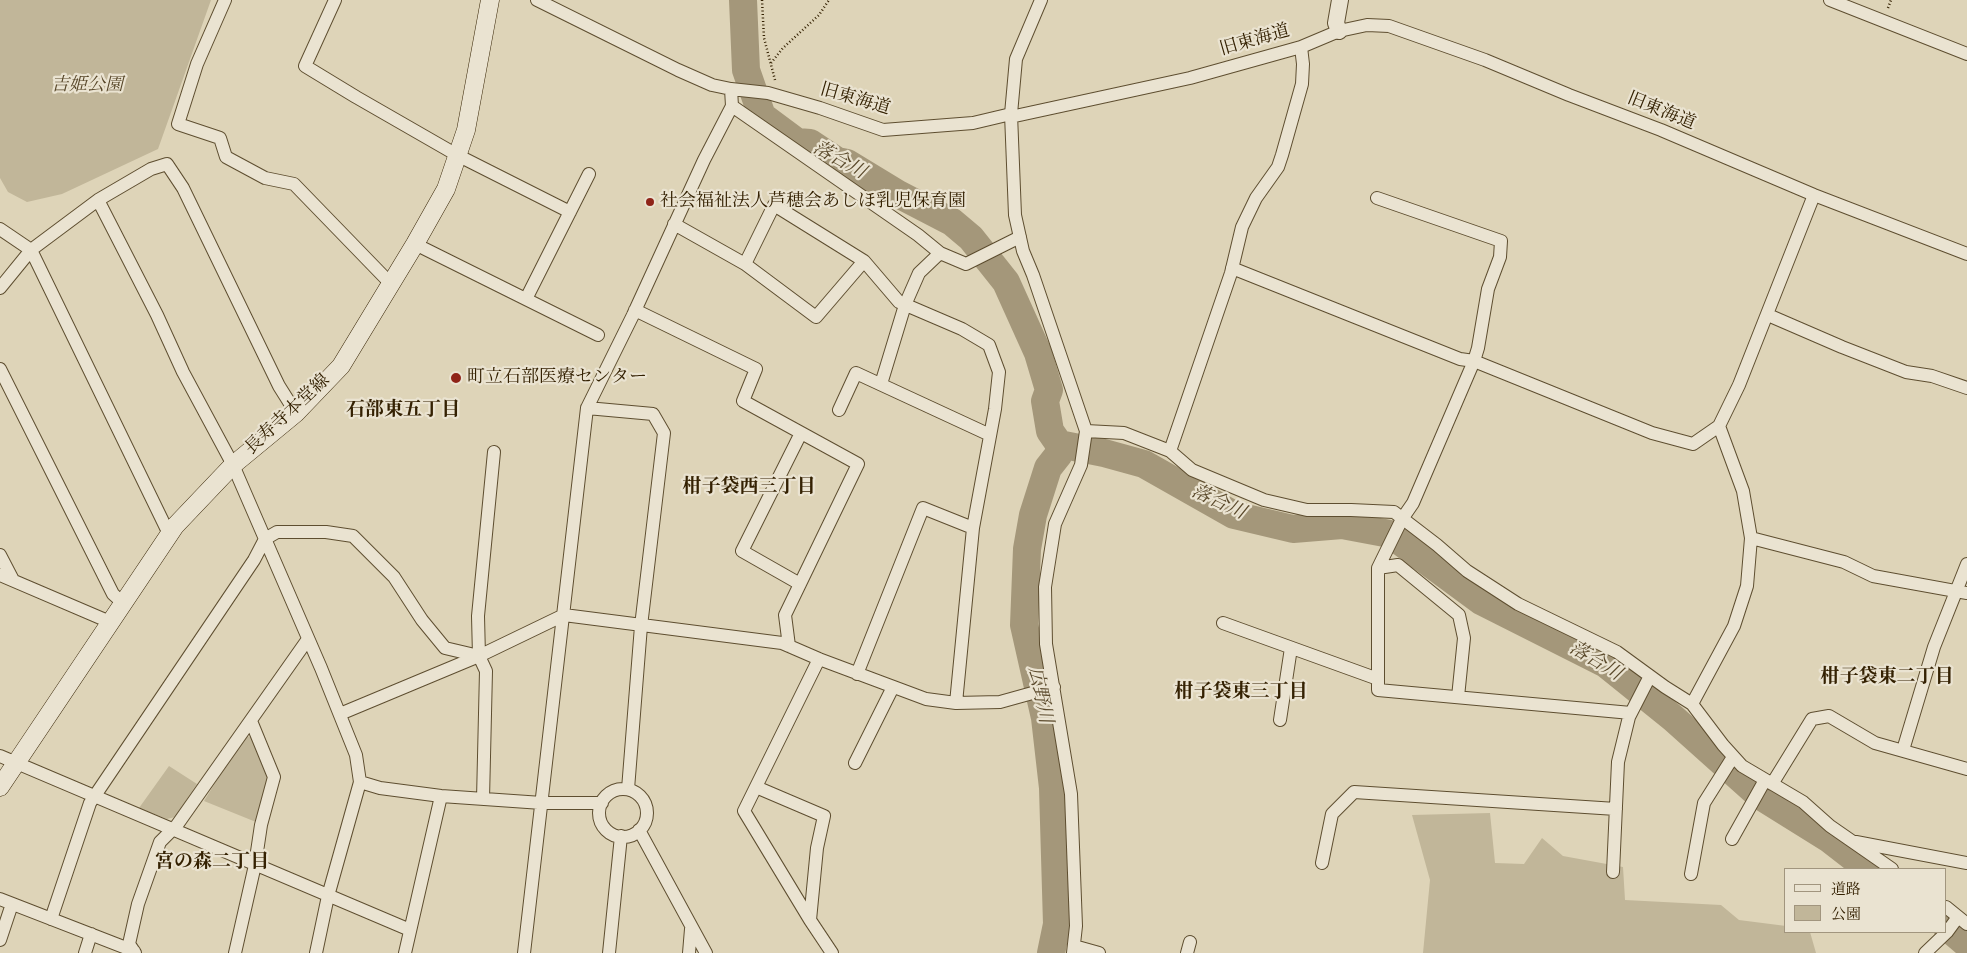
<!DOCTYPE html>
<html>
<head>
<meta charset="utf-8">
<style>
  body { margin:0 }
  #map { position:relative; width:1967px; height:953px; overflow:hidden; background:#ded4b8; font-family:"IM FELL Double Pica","Noto Serif JP",serif }
  canvas { display:block }
  .legend { position:absolute; left:1784px; top:868px; width:162px; height:65px; box-sizing:border-box; background:#eae3d1; border:1px solid #a1957e; margin:0; padding:6px 9px; list-style:none; font-size:15px; color:#342102 }
  .legend li { display:flex; align-items:center; gap:10px; height:25px }
  .legend b { width:25px; border:1px solid #a1957e }
</style>
</head>
<body>
<div id="map">
<canvas width="1967" height="953"></canvas>
<ul class="legend">
<li><b style="height:6px;background:#eae3d1"></b>道路</li>
<li><b style="height:14px;background:#c1b699"></b>公園</li>
</ul>
</div>
<script>
const c = document.querySelector('canvas').getContext('2d');
c.lineJoin = 'round';
function fillPath(path, color) { c.fillStyle = color; c.fill(path, 'evenodd'); }
const shape = rows => new Path2D(rows.map(r => 'M' + r).join(''));
function stroke(path, color, width, dash) { c.strokeStyle = color; c.lineWidth = width; c.lineCap = dash ? 'butt' : 'round'; c.setLineDash(dash || []); c.stroke(path); }
function write(font, color, halo, rows, align = 'center') {
  c.font = font + ' "IM FELL Double Pica","Noto Serif JP",serif'; c.lineWidth = 4.5; c.setLineDash([]); c.textBaseline = 'middle'; c.strokeStyle = halo; c.fillStyle = color; for (const [text, x, y, turn = 0] of rows) {
    c.save(); c.translate(x, y); c.rotate((+turn || 0) * Math.PI / 180); c.textAlign = isNaN(turn) ? turn : align; if (halo) c.strokeText(text, 0, 0); c.fillText(text, 0, 0); c.restore();
  }
}
fillPath(shape([
  [0,0,211,0,158,149,62,194,27,202,8,192,0,178],
  [244,736,252,737,268,776,256,822,204,801],
  [169,766,197,784,175,817,167,819,139,808],
  [1490,813,1495,863,1524,864,1542,838,1563,856,1623,867,1625,900,1721,905,1739,920,1786,926,1786,932,1810,932,1816,953,1423,953,1430,880,1412,815]
]), '#c1b699');
stroke(shape([
  [743,0,746,70,762,116,797,142,810,143,837,161,847,163,898,194,952,222,971,238,1006,282,1038,353,1049,390,1045,401,1050,431,1059,444,1104,453,1144,464,1234,515,1293,529,1342,525,1390,534,1481,601,1606,664,1673,718,1759,795,1828,838,1868,869],
  [1946,926,1967,944],
  [1051,953,1057,924,1053,788,1045,718,1024,625,1027,549,1033,515,1048,468,1059,454,1059,444]
]), '#a4977a', 28);
const minor = shape([
  [225,0,197,64,178,124,220,138,226,157,265,178,294,184,391,284],
  [335,0,305,66,356,97,457,155,570,212],
  [537,0,678,70,712,85,731,89,768,93,820,108,883,130,973,123,1011,114,1015,116,1190,78,1301,47,1339,31,1367,25,1389,26,1485,60,1569,95,1661,130,1814,195,1967,254],
  [1041,0,1016,59,1011,114,1015,215,1023,251,1033,275,1086,431,1081,465,1055,524,1045,587,1046,644,1071,794,1076,926,1073,953],
  [1830,0,1967,54],
  [732,106,918,235,940,253],
  [98,200,157,315,183,372,233,465,321,668,356,755,360,782,328,896,316,953],
  [674,224,745,264,816,317,864,261],
  [0,229,31,250,169,534],
  [415,244,598,335],
  [745,264,774,205,864,261,899,302,962,329,989,345,999,372,995,409,973,528,956,703],
  [1232,268,1460,359,1474,361,1478,348,1488,289,1500,257,1501,241,1377,198],
  [0,288,31,250,98,200,151,169,167,164,183,188,279,386,296,413],
  [526,299,589,174],
  [635,310,756,369,743,401,858,464,785,615,789,646],
  [1768,315,1842,347,1906,372,1932,376,1967,388],
  [0,369,113,594,123,603],
  [881,384,905,305,919,273,940,253,966,264,1020,237],
  [587,408,653,414,664,433,641,626,628,789],
  [839,410,856,373,990,435],
  [1086,431,1124,433,1170,451,1192,470,1264,500,1307,510,1351,510,1394,512,1437,545,1467,571,1518,604,1617,652,1665,687,1692,704,1723,745,1742,766,1803,802,1830,826,1892,869],
  [1170,451,1231,273,1242,227,1256,198,1278,167,1282,155,1302,84,1303,64,1301,47],
  [1751,538,1844,562,1873,576,1967,593],
  [0,555,13,580],
  [1378,568,1398,565,1459,615,1464,638,1458,697],
  [0,575,110,622],
  [800,584,742,551,801,433],
  [1223,623,1378,679],
  [819,659,744,811,810,920,832,953],
  [857,674,923,508,973,528],
  [1692,704,1734,626,1747,586,1751,538,1743,491,1719,426,1739,385,1814,195],
  [1631,713,1378,690,1378,568,1402,519,1413,503,1474,361,1652,433,1693,444,1719,426],
  [340,714,479,656,564,615,782,643,819,659,926,699,956,703,1000,702,1054,687],
  [1280,720,1291,648],
  [1903,750,1934,647,1967,564],
  [0,756,410,930],
  [855,763,893,687],
  [360,782,380,788,441,796,542,803,602,803],
  [1772,784,1812,719,1829,716,1875,743,1967,769],
  [756,787,824,816,817,848,810,920],
  '599 813a24 24 0 1 1 48 0a24 24 0 1 1-48 0Z',
  [483,799,486,671,479,656,478,616,494,452],
  [639,830,706,953],
  [1732,839,1765,780],
  [1856,842,1967,863],
  [1322,863,1332,814,1354,792,1616,809],
  [1613,872,1618,762,1629,717,1650,676],
  [1691,874,1704,803,1733,757],
  [0,899,134,951],
  [1946,907,1967,924],
  [51,919,90,803,254,560,265,539,277,532,326,532,353,536,394,577,422,620,445,648,479,656],
  [0,940,12,904],
  [1074,946,1099,953],
  [85,953,91,934],
  [135,953,129,944,138,904,160,842,177,825,308,639],
  [235,953,255,865,261,825,274,777,251,721],
  [405,953,441,796],
  [524,953,587,408,633,315,704,160,732,106,731,89],
  [609,953,621,836],
  [689,953,691,929],
  [1187,953,1190,942],
  [1925,953,1947,932,1958,917]
]);
const tertiary = shape([
  [1339,31,1336,23,1340,0]
]);
const secondary = shape([
  [0,787,175,526,233,465,296,413,341,366,415,244,446,189,466,130,490,0]
]);
stroke(minor, '#5e4e30', 14);
stroke(tertiary, '#5e4e30', 18);
stroke(secondary, '#342102', 19);
stroke(shape([
  [762,0,764,38,775,80],
  [1888,8,1891,0],
  [771,63,783,48,819,15,829,0]
]), '#342102', 2.5, [1, 2.5]);
stroke(minor, '#eae3d1', 12);
stroke(tertiary, '#eae3d1', 16);
stroke(secondary, '#eae3d1', 18);
for (const [x, y, r, color] of [
  [650,202,5,"#8f2418"],
  [456,378,6,"#8f2418"]
]) { const dot = new Path2D(); dot.arc(x, y, r, 0, 2 * Math.PI); c.fillStyle = color; c.fill(dot); stroke(dot, '#eae3d1', 2); }
write('18px', '#342102', '#eae3d1', [
  ["旧東海道",1255,41,-16],
  ["旧東海道",855,100,16],
  ["旧東海道",1661,112,22],
  ["長寿寺本堂線",288,415,-43]
]);
write('italic 18px', '#574628', '#eae3d1', [
  ["吉姫公園",87,86]
]);
write('18px', '#342102', '#eae3d1', [
  ["社会福祉法人芦穂会あしほ乳児保育園",660,202],
  ["町立石部医療センター",467,378]
], 'left');
write('italic 19px', '#5b4a2c', '#eae3d1', [
  ["落合川",839,161,29],
  ["落合川",1218,503,25],
  ["落合川",1595,662,31],
  ["広野川",1039,695,78]
]);
write('bold 19px', '#342102', '#eae3d1', [
  ["石部東五丁目",403,411],
  ["柑子袋西三丁目",749,488],
  ["柑子袋東二丁目",1887,678],
  ["柑子袋東三丁目",1241,693],
  ["宮の森二丁目",212,863]
]);
</script>
</body>
</html>
